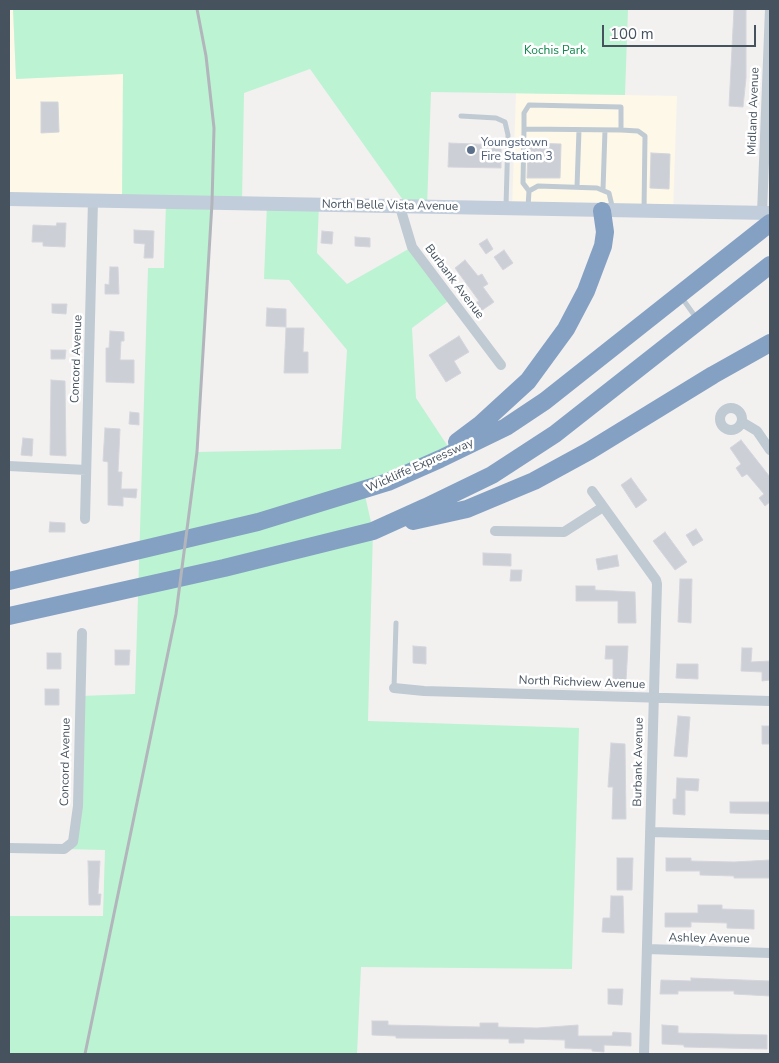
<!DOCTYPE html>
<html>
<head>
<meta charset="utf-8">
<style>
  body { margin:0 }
  #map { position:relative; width:779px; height:1063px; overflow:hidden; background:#f3f0f0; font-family:"Nunito Sans",sans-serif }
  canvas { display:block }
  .frame { position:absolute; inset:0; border:10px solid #46535f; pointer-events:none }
  .scale { position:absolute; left:602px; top:25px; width:154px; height:22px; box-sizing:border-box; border:2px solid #46535f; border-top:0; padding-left:6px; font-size:15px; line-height:18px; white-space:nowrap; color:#46535f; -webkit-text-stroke:4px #fff; paint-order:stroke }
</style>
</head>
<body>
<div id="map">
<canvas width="779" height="1063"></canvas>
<div class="frame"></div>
<div class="scale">100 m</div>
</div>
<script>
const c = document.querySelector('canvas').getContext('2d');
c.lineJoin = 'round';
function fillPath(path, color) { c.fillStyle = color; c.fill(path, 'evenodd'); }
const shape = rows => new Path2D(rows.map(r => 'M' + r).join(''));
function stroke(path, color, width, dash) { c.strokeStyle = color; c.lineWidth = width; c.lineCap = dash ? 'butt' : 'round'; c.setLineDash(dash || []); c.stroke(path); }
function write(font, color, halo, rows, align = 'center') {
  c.font = font + ' "Nunito Sans",sans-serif'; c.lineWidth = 5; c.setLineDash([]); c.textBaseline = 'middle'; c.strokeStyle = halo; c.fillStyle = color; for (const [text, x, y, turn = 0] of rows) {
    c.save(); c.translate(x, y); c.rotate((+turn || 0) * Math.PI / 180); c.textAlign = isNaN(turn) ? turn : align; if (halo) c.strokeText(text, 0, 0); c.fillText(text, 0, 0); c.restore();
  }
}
fillPath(shape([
  [9,9,13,9,16,79,123,74,122,201,9,199],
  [516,93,677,96,673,212,512,209]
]), '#fef8e9');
fillPath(shape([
  [13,9,628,9,625,95,431,92,427,207,408,207,310,69,244,93,242,203,212,203,197,452,341,449,347,350,289,280,264,279,267,204,319,205,317,253,347,284,412,247,451,299,412,328,416,398,449,448,364,491,373,531,368,721,579,728,572,969,361,967,357,1054,9,1054,9,916,103,916,105,850,64,849,71,845,80,696,135,694,148,268,164,268,166,202,122,201,123,74,16,79]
]), '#bcf3d2');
const building = shape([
  [734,9,746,9,746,78,743,107,729,106,734,9],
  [41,102,58,102,59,132,41,133,41,102],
  [449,143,501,145,501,168,448,167,449,143],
  [528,143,561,144,560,178,527,178,528,143],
  [651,153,670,154,669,189,650,188,651,153],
  [57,223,66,223,65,247,43,246,43,242,32,242,33,225,56,226,57,223],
  [134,230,154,231,153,258,144,258,145,244,134,243,134,230],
  [322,231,333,232,332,244,321,243,322,231],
  [355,237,370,238,370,247,355,246,355,237],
  [487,239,493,249,486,254,479,244,487,239],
  [504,250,513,263,503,270,494,257,504,250],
  [465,260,478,276,482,274,488,284,483,287,494,302,481,311,475,303,479,301,455,268,465,260],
  [110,267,118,267,119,294,105,294,105,284,109,285,110,267],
  [52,304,67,304,66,314,52,313,52,304],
  [267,308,286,309,286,327,266,326,267,308],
  [286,328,304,328,303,352,308,352,308,373,284,373,286,328],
  [110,331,124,332,124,341,121,341,120,360,134,360,134,383,106,382,106,348,109,348,110,331],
  [459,336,469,352,454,361,461,373,446,382,429,355,459,336],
  [51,350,66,350,65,359,51,359,51,350],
  [51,380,65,381,66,456,50,455,51,380],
  [130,412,139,413,139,425,129,424,130,412],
  [105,428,120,429,118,472,122,472,121,489,137,489,136,498,123,497,123,506,108,505,108,462,103,461,105,428],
  [23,438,33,439,32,456,21,455,23,438],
  [741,440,770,477,770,502,765,506,759,498,764,494,747,474,742,477,736,468,741,464,730,448,741,440],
  [631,478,647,500,636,508,621,485,631,478],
  [50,522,65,523,65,532,49,532,50,522],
  [696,529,703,540,693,546,686,535,696,529],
  [665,532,687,562,675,570,653,541,665,532],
  [483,553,511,554,511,566,483,565,483,553],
  [617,555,619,566,598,570,596,559,617,555],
  [511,570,522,570,521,581,510,581,511,570],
  [680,579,692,579,691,623,678,622,680,579],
  [576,586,595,586,595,590,635,592,636,623,618,623,618,601,576,601,576,586],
  [413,646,426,647,426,664,413,663,413,646],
  [606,646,628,646,626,681,613,681,613,659,605,659,606,646],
  [742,648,752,648,751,662,770,661,770,680,762,681,762,672,741,671,742,648],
  [115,650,130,650,129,665,115,665,115,650],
  [47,653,61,653,61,669,47,669,47,653],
  [677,664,698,664,698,679,676,678,677,664],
  [45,689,59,689,59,705,45,705,45,689],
  [678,716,690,717,687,757,674,756,678,716],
  [762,726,770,726,770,744,762,744,762,726],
  [611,743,625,744,626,819,612,819,613,787,608,787,611,743],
  [677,778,699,779,698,791,685,790,685,815,673,814,673,799,676,799,677,778],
  [730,802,770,802,770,814,730,813,730,802],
  [617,858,633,858,632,890,617,890,617,858],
  [666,858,691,858,691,861,734,862,770,860,770,878,734,878,734,876,700,875,700,871,666,871,666,858],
  [88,861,100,861,98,894,101,894,100,905,89,905,88,861],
  [611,896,623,896,624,933,602,932,603,918,610,918,611,896],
  [698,905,722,905,722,909,754,910,754,929,727,928,727,923,691,922,691,927,665,927,665,913,698,913,698,905],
  [691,978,770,981,770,996,734,994,734,991,678,991,678,994,660,994,661,980,691,981,691,978],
  [608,989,623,989,622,1005,608,1004,608,989],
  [372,1021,388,1021,388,1025,480,1027,480,1023,498,1023,498,1027,537,1028,578,1025,578,1036,612,1036,613,1032,631,1033,631,1046,604,1045,604,1052,592,1051,592,1049,565,1048,565,1040,524,1039,524,1043,509,1043,509,1039,396,1038,396,1036,372,1035,372,1021],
  [662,1025,678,1026,678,1033,767,1035,767,1049,684,1047,684,1045,662,1044,662,1025]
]);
fillPath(building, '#cccfd5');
stroke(building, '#d4d6dc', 1);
stroke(shape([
  [461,116,496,118,505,122,508,135,506,206],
  [524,129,621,130,621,107,529,105,524,113,524,129,523,183,529,191,528,207],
  [621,130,638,131,645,136,644,211],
  [577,187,579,130],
  [603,190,605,130],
  [529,191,538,186,597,188,609,193,613,210],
  [682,298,697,319],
  [394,688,396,623]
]), '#c0cad3', 5);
stroke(shape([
  [400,207,412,247,501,365],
  [762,213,770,9],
  '720 419a11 11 0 1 1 22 0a11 11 0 1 1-22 0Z',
  [742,422,757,431,770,450],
  [9,466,86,470],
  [592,491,656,580,657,584,644,1054],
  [85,519,93,200],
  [495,531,564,532,603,507],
  [394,688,424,691,770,701],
  [650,832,770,835],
  [9,848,64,849,73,842,78,806,82,633],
  [647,949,770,953]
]), '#c0cad3', 10);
stroke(shape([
  [9,199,770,213]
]), '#c1cdda', 14);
stroke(shape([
  [457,442,481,424,528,381,566,329,586,291,603,246,605,232,602,211],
  [413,521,467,509,534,481,589,451,713,375,770,343],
  [9,581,258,522,388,482,440,459,506,427,545,401,770,223],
  [9,616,224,568,373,531,426,507,492,475,555,434,770,265]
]), '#84a1c3', 18);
stroke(shape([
  [85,1054,176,614,197,452,212,203,214,128,206,56,197,9]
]), '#b2b5bb', 3);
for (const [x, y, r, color] of [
  [471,150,5,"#5c6f8a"]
]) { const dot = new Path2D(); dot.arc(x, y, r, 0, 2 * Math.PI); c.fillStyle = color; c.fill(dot); stroke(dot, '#fff', 2); }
write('12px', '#10884e', '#fff', [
  ["Kochis Park",555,51]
]);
write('12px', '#46535f', '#fff', [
  ["Midland Avenue",754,111,-88],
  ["North Belle Vista Avenue",390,206,1],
  ["Burbank Avenue",454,282,53],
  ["Concord Avenue",77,359,-88],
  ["Wickliffe Expressway",420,466,-24],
  ["North Richview Avenue",582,683,2],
  ["Concord Avenue",66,762,-89],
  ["Burbank Avenue",639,762,-89],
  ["Ashley Avenue",709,939,1]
]);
write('12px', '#4e5e75', '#fff', [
  ["Youngstown",481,143],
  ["Fire Station 3",481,157]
], 'left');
</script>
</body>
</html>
